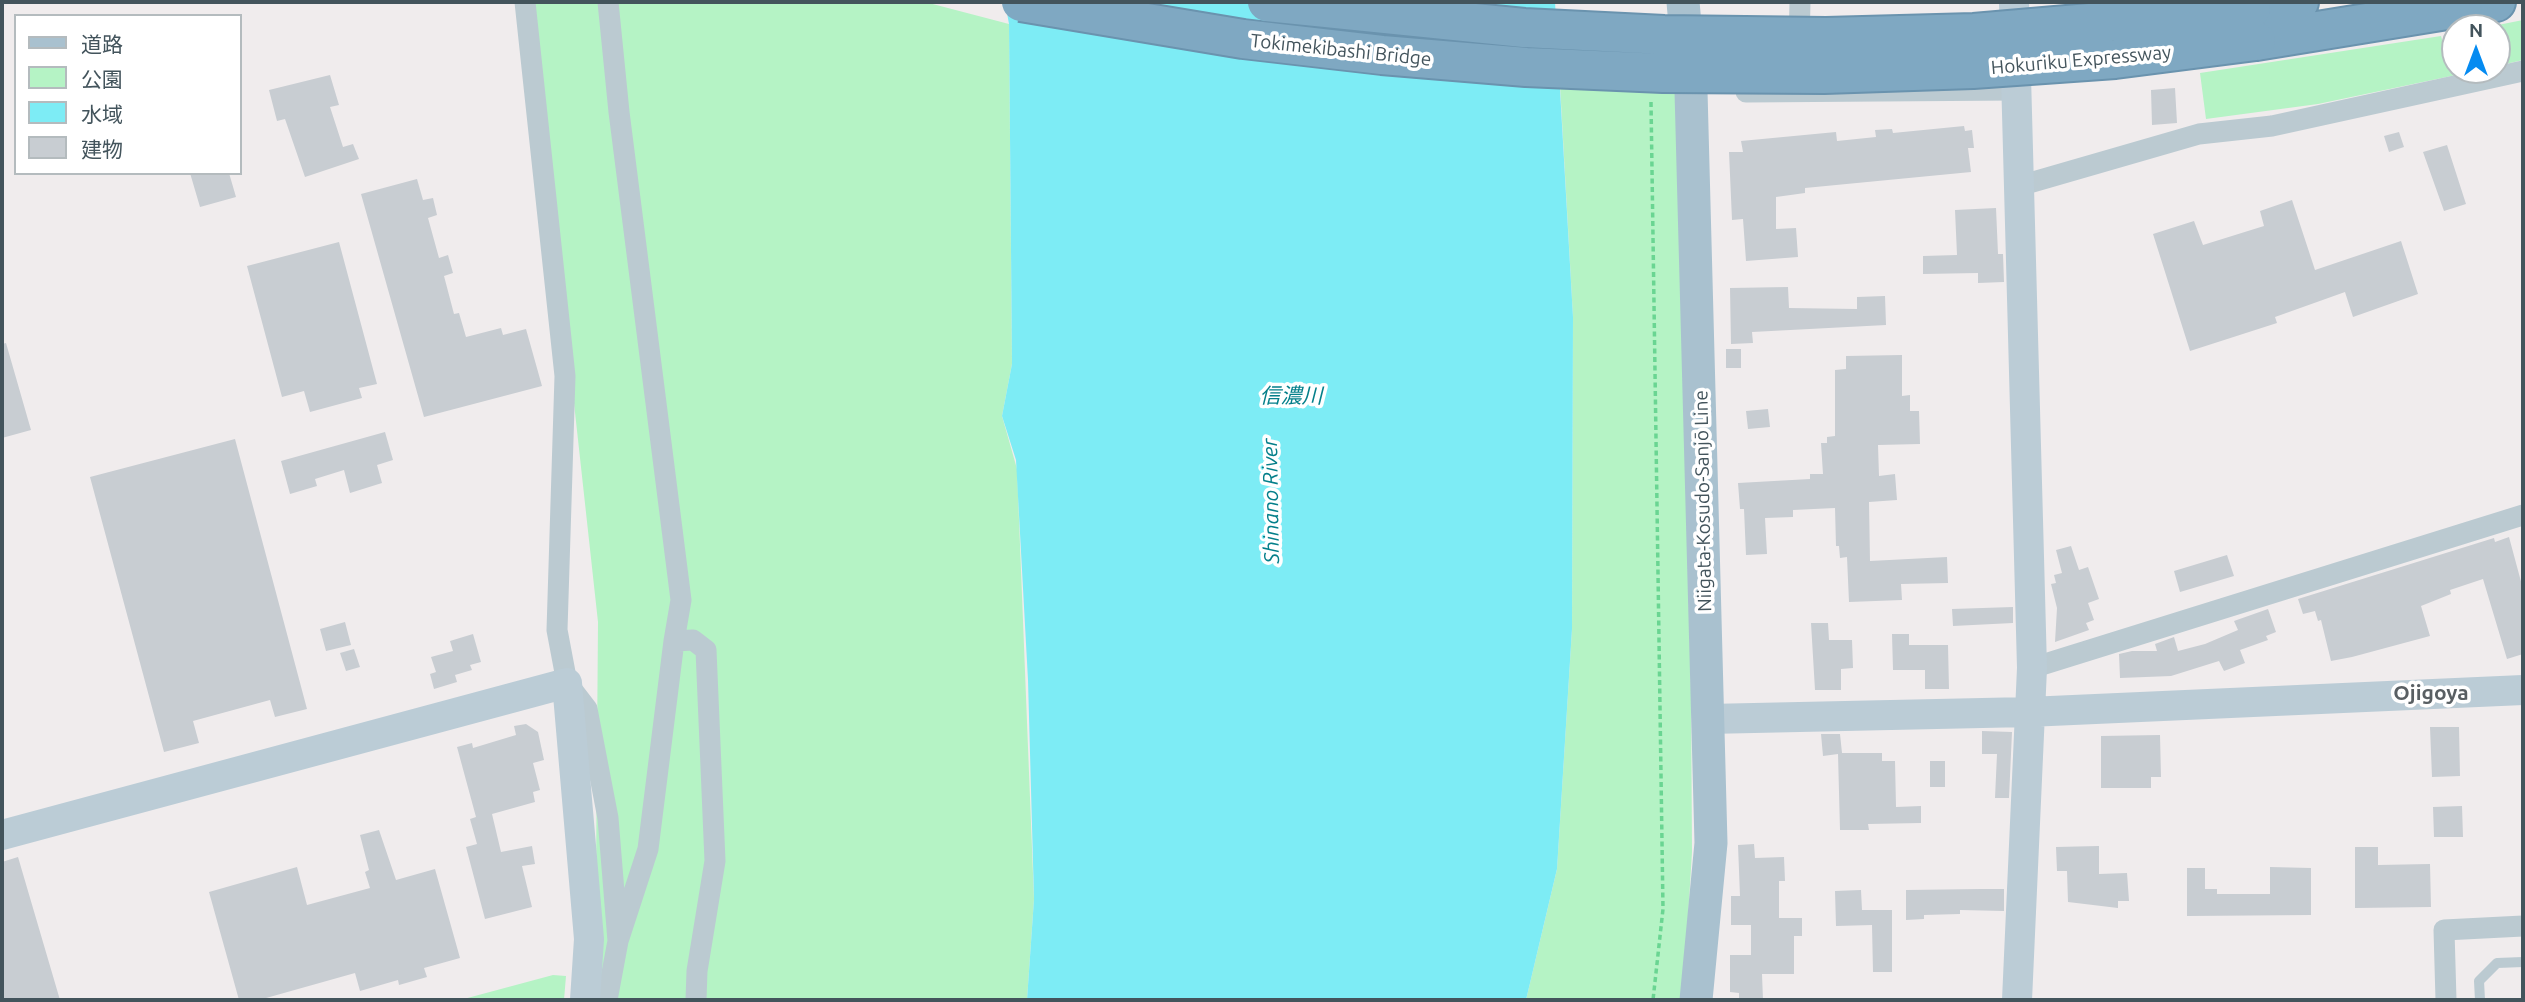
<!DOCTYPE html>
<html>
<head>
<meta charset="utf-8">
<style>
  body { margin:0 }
  #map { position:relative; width:2525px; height:1002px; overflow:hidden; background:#f0eced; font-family:Ubuntu,"Noto Sans JP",sans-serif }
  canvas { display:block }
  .frame { position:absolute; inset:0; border:4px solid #43545c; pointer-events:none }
  .legend { position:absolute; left:14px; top:14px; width:228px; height:161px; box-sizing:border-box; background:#fff; border:2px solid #b4bbbe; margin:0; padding:9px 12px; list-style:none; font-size:21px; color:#43545c }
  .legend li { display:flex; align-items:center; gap:14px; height:35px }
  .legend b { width:35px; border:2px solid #b4bbbe }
  .north { position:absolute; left:2441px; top:14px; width:70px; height:70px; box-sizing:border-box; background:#fff; border:2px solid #b4bbbe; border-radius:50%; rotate:0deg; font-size:19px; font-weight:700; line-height:28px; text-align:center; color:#43545c }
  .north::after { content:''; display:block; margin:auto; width:24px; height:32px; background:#058bf1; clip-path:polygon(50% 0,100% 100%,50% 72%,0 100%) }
</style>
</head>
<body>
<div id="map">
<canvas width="2525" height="1002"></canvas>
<div class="frame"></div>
<ul class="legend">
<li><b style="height:9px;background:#a9c1cf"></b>道路</li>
<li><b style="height:19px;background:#b5f3c5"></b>公園</li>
<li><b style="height:19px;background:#7decf5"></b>水域</li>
<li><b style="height:19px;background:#c8cdd2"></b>建物</li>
</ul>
<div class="north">N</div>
</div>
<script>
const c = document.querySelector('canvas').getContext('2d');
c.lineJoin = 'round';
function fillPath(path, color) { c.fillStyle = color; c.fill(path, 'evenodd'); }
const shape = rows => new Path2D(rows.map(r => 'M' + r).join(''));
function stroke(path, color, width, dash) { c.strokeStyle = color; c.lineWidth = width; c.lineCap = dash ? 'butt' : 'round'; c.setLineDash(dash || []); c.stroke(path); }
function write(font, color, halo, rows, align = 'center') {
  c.font = font + ' Ubuntu,"Noto Sans JP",sans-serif'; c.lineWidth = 7; c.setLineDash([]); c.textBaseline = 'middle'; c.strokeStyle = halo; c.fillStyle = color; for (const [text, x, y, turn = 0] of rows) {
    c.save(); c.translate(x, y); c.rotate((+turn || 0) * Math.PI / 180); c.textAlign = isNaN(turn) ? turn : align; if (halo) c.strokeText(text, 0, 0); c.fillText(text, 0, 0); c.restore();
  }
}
fillPath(shape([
  [530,2,925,2,1009,24,1012,364,1002,416,1017,469,1034,899,1027,1000,595,1000,598,622],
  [2523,20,2523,60,2497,66,2497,28,2483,28],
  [2455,33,2455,70,2480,70,2318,104,2206,119,2200,73,2441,36,2444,46,2450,44,2448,35],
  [1560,85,1676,90,1691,691,1692,852,1683,1000,1526,1000,1557,869,1572,629,1573,317],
  [553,975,566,976,564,1000,460,1000]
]), '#b5f3c5');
fillPath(shape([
  [1005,2,1555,2,1573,317,1572,629,1557,869,1526,1000,1027,1000,1034,899,1028,680,1016,460,1002,416,1012,364,1009,24]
]), '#7decf5');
fillPath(shape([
  [330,75,339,105,330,107,343,147,353,144,359,159,305,177,285,119,277,121,269,90],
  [2175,88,2177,123,2152,125,2151,90],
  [1964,126,1965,131,1972,130,1974,148,1968,148,1971,172,1805,188,1805,193,1776,197,1776,229,1796,228,1798,257,1746,261,1743,219,1732,220,1729,152,1743,152,1741,141,1836,132,1837,141,1876,137,1875,130,1892,129,1893,133],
  [2399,132,2404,147,2389,152,2384,136],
  [2447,145,2466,204,2444,211,2423,152],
  [190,173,229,173,236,197,200,207],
  [417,179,423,200,433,198,437,215,428,218,439,258,448,255,453,273,444,276,454,314,459,313,466,337,501,328,503,335,526,329,542,386,424,417,361,194],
  [2292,200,2315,270,2401,241,2418,294,2353,317,2345,292,2275,317,2277,323,2190,351,2153,234,2194,221,2203,245,2264,226,2260,211],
  [1996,208,1998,254,2003,254,2004,282,1978,283,1978,273,1923,274,1923,256,1957,255,1955,210],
  [339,242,377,384,359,388,362,398,310,412,304,391,282,397,247,266],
  [1788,287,1789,308,1857,309,1857,297,1885,296,1886,325,1752,332,1753,343,1731,344,1730,288],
  [6,343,31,430,2,438,2,344],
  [1726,349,1741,349,1741,368,1726,368],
  [1902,355,1902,396,1910,395,1910,411,1919,411,1920,444,1878,445,1879,476,1895,474,1897,500,1869,502,1870,561,1947,557,1948,583,1901,584,1902,600,1849,602,1847,557,1840,558,1839,546,1836,546,1835,508,1793,510,1793,517,1765,518,1767,554,1746,555,1744,509,1740,509,1738,483,1810,479,1810,474,1823,474,1821,443,1827,443,1827,437,1835,436,1835,370,1846,369,1846,356],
  [1768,409,1770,427,1748,429,1746,411],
  [385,432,393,460,377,465,382,483,350,493,344,470,315,479,317,486,290,494,281,461],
  [235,439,307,709,275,717,270,700,193,721,199,743,164,752,90,477],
  [2509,537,2523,589,2523,654,2507,659,2483,579,2450,590,2451,594,2421,606,2430,636,2352,657,2331,661,2321,620,2318,621,2315,611,2303,614,2298,599,2494,538,2495,542],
  [2071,546,2079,570,2088,567,2099,599,2088,603,2094,620,2086,623,2089,630,2055,642,2057,608,2051,584,2056,583,2054,575,2062,573,2056,550],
  [2227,555,2234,576,2180,592,2174,571],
  [2013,607,2013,623,1953,626,1952,609],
  [2268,609,2276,632,2266,636,2268,640,2240,650,2245,663,2224,671,2219,661,2171,676,2120,678,2119,654,2132,651,2157,651,2155,644,2174,637,2178,651,2205,644,2238,630,2234,621],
  [345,622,351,645,326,651,320,629],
  [1811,623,1828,623,1829,640,1852,640,1853,668,1841,669,1841,690,1815,690],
  [473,634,481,662,470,665,472,670,455,675,457,682,434,689,430,674,436,672,431,657,453,651,450,641],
  [1892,634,1909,634,1909,645,1948,645,1949,689,1925,689,1925,670,1893,670],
  [354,649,360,667,346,671,340,653],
  [526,724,538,732,544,760,533,763,540,790,533,792,535,802,492,814,501,852,532,846,535,864,522,866,532,907,485,919,466,847,477,844,470,819,476,817,457,747,472,743,473,748,516,735,514,726],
  [2430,727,2459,727,2460,776,2432,777],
  [1982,731,2012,732,2009,798,1995,798,1997,754,1982,754],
  [1821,734,1840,734,1842,753,1882,753,1882,761,1895,761,1896,807,1921,806,1921,823,1868,824,1869,830,1840,830,1838,754,1823,756],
  [2160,735,2161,777,2151,777,2151,788,2101,788,2101,736],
  [1930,761,1945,761,1945,787,1930,787],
  [2462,806,2463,837,2434,837,2433,807],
  [379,830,396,880,435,869,460,958,424,968,427,977,399,985,398,980,360,991,355,973,259,1000,239,1000,209,892,297,867,307,905,370,888,365,872,369,870,360,835],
  [1754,844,1755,858,1784,857,1785,881,1779,881,1779,918,1802,918,1802,936,1794,936,1794,974,1762,974,1763,1000,1739,1000,1739,993,1730,992,1730,955,1751,955,1751,925,1731,925,1731,896,1740,896,1738,845],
  [2099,846,2099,874,2127,873,2129,901,2118,901,2118,908,2068,902,2067,871,2057,871,2056,847],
  [2355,847,2378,847,2378,865,2430,864,2431,907,2355,908],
  [18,857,60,1000,2,1000,2,862],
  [2270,867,2311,868,2311,915,2187,916,2187,868,2205,868,2205,889,2217,889,2217,894,2270,894],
  [1981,889,2004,889,2004,911,1960,910,1960,914,1924,915,1924,919,1906,920,1906,890],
  [1861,890,1862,910,1892,910,1892,972,1873,972,1872,925,1836,926,1835,891]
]), '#c8cdd2');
const highway = shape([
  [2251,9,2299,2],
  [2256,41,2496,2]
]);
stroke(highway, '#6a93ae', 42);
stroke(shape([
  [1651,102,1663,909,1653,1000]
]), '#6ad592', 3.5, [5, 3.5]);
stroke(shape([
  [2480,1000,2479,981,2497,963,2523,962]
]), '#bbcad1', 10);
stroke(shape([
  [525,2,565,376,557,630,567,683,587,709,608,818,618,941],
  [608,2,619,112,681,600,674,641],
  [1799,46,1800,2],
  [1746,92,2017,90],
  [2019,186,2199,134,2272,126,2523,71],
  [2032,668,2523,515],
  [607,1000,618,941,648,849,674,641,693,640,706,650,715,861,697,971,696,1000],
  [2446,1000,2444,930,2523,926]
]), '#bbcad1', 21);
stroke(shape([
  [2014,2,2032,668,2017,1000],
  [1708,719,2028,712,2523,690],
  [2,835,567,683,589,939,585,1000]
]), '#bbccd6', 30);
stroke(shape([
  [1683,2,1691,91,1711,843,1696,1000]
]), '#a9c1cf', 33);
stroke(highway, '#7fa8c2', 38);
const highwayBridge = shape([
  [1021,2,1243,39,1382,55,1526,67,1663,73,1824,74,1973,69,2115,59,2256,41],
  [1267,2,1524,28,1664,35,1826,37,1974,33,2251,9]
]);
stroke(highwayBridge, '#6a93ae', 42, []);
stroke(highwayBridge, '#7fa8c2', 38);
write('19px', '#43545c', '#fff', [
  ["Tokimekibashi Bridge",1341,50,6],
  ["Hokuriku Expressway",2081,60,-5],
  ["Niigata-Kosudo-Sanjō Line",1703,501,-91]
]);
write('italic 21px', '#047f8a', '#fff', [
  ["信濃川",1291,396],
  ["Shinano River",1271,501,-91]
]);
write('bold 21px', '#595f63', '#fff', [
  ["Ojigoya",2431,693]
]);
</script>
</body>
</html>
